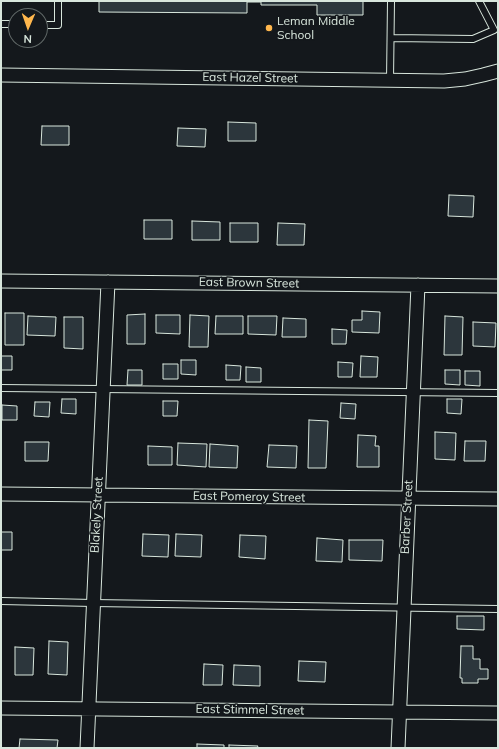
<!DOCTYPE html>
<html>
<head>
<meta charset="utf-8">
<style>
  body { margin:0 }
  #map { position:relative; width:499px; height:749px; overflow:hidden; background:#14181c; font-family:Mulish,sans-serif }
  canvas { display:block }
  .frame { position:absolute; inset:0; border:2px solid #d8e6dc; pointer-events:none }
  .north { position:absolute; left:8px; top:8px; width:40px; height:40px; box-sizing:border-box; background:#14181c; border:1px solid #626a69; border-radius:50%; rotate:182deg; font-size:11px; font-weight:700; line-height:16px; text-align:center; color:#d8e6dc }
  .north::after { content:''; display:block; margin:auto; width:14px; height:18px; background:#ffb74d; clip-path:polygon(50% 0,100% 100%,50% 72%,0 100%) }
</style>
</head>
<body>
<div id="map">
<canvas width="499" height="749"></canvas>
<div class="frame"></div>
<div class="north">N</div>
</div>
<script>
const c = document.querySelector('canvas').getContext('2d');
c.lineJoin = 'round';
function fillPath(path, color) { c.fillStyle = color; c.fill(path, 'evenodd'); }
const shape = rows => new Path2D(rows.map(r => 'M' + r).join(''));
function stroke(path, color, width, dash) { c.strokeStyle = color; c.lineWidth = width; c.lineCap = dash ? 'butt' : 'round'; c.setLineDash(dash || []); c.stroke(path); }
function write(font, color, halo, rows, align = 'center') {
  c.font = font + ' Mulish,sans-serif'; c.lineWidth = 3; c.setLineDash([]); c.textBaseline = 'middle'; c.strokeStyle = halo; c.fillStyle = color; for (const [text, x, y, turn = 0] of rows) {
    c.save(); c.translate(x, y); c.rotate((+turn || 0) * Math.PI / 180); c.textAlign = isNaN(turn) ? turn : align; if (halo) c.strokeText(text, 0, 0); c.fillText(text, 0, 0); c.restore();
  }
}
const building = shape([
  [99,1,363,1,363,15,317,15,317,5,261,5,261,2,247,2,247,13,99,12,99,1],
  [228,122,256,123,256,141,228,141,228,122],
  [42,126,69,126,69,145,41,145,42,126],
  [178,128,206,129,205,147,177,146,178,128],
  [449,195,474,196,473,217,448,216,449,195],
  [144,220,172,220,172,239,144,239,144,220],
  [192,221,220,222,220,240,192,240,192,221],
  [230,223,258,223,258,242,230,242,230,223],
  [278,223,305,224,304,245,277,245,278,223],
  [362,311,380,312,379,333,352,332,352,320,362,320,362,311],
  [5,313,24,313,24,345,5,345,5,313],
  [145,314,145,344,127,344,127,315,145,314],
  [156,315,180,315,180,334,156,333,156,315],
  [190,315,209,316,208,347,189,347,190,315],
  [28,316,56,317,55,336,27,335,28,316],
  [216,316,243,316,243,334,215,334,216,316],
  [248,316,277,316,276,335,248,334,248,316],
  [445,316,463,317,462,355,444,355,445,316],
  [64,317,83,317,83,349,64,348,64,317],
  [283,318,306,319,306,337,282,337,283,318],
  [473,322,496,323,495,347,473,346,473,322],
  [332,329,347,330,346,344,332,344,332,329],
  [1,356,12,356,12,370,1,370,1,356],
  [361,356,378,357,377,377,360,377,361,356],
  [181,360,196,360,196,375,181,374,181,360],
  [338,362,353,363,352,377,338,377,338,362],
  [163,364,178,364,178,379,163,379,163,364],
  [226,365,241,366,240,380,226,380,226,365],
  [246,367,261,368,261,382,246,382,246,367],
  [128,370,142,370,142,385,127,385,128,370],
  [445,370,460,370,460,385,445,384,445,370],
  [465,371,480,371,480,386,465,385,465,371],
  [62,399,76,399,76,414,61,413,62,399],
  [447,399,462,399,461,414,447,413,447,399],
  [163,401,178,401,177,416,163,416,163,401],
  [35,402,50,402,49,417,34,416,35,402],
  [341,403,356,404,355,419,340,418,341,403],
  [2,405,17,406,17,420,2,420,2,405],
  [309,420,328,421,326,468,308,468,309,420],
  [435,432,456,433,455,460,435,459,435,432],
  [358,435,376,436,375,446,379,446,379,467,357,467,358,435],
  [465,441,486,441,485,461,464,461,465,441],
  [25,442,49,442,48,461,25,461,25,442],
  [178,443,207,444,206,467,177,465,178,443],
  [210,444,238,446,237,468,209,467,210,444],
  [269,445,297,446,296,468,267,467,269,445],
  [148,446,172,447,172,465,148,465,148,446],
  [1,532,12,532,12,550,1,550,1,532],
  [143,534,169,535,168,557,142,556,143,534],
  [176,534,202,535,201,557,175,556,176,534],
  [240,535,266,536,265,559,239,557,240,535],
  [317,538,343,540,342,562,316,561,317,538],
  [349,540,383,540,382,561,349,560,349,540],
  [457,616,484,616,484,630,457,629,457,616],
  [49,641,68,642,67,675,48,674,49,641],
  [461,646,473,646,473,659,480,659,480,669,488,669,488,679,478,679,478,683,462,683,462,678,460,678,461,646],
  [15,647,34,648,33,675,15,675,15,647],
  [299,661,326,662,325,682,298,681,299,661],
  [204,664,223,665,222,685,203,685,204,664],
  [234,665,260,666,260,686,233,685,234,665],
  [20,739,58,740,57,748,19,748,20,739],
  [197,744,224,745,224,748,197,748,197,744],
  [229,745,258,746,257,748,229,748,229,745]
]);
fillPath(building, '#2c363c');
stroke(building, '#d8e6dc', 1);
const service = shape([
  [1,24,16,24],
  [40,25,58,25,58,1],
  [391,38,473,39,494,30,479,1],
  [390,80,391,1],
  [1,388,498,393],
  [1,601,93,603,498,609]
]);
const minor = shape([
  [1,75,444,81,465,79,483,75,498,71],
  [1,281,498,286],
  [1,494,498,499],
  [1,708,498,713],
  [87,748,108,282],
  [398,748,418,285]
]);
stroke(service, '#d8e6dc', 8);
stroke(minor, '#d8e6dc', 15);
stroke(service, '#14181c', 6);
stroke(minor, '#14181c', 13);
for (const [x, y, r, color] of [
  [269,28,4,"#ffb74d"]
]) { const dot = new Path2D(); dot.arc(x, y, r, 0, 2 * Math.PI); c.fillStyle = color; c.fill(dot); stroke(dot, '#14181c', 1.5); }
write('12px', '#d8e6dc', '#14181c', [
  ["Leman Middle",277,21],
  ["School",277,35]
], 'left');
write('12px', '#d8e6dc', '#14181c', [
  ["East Hazel Street",250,78,1],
  ["East Brown Street",249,283,1],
  ["East Pomeroy Street",249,497,1],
  ["Blakely Street",97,515,-87],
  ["Barber Street",407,517,-87],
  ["East Stimmel Street",250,710,1]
]);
</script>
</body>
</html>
